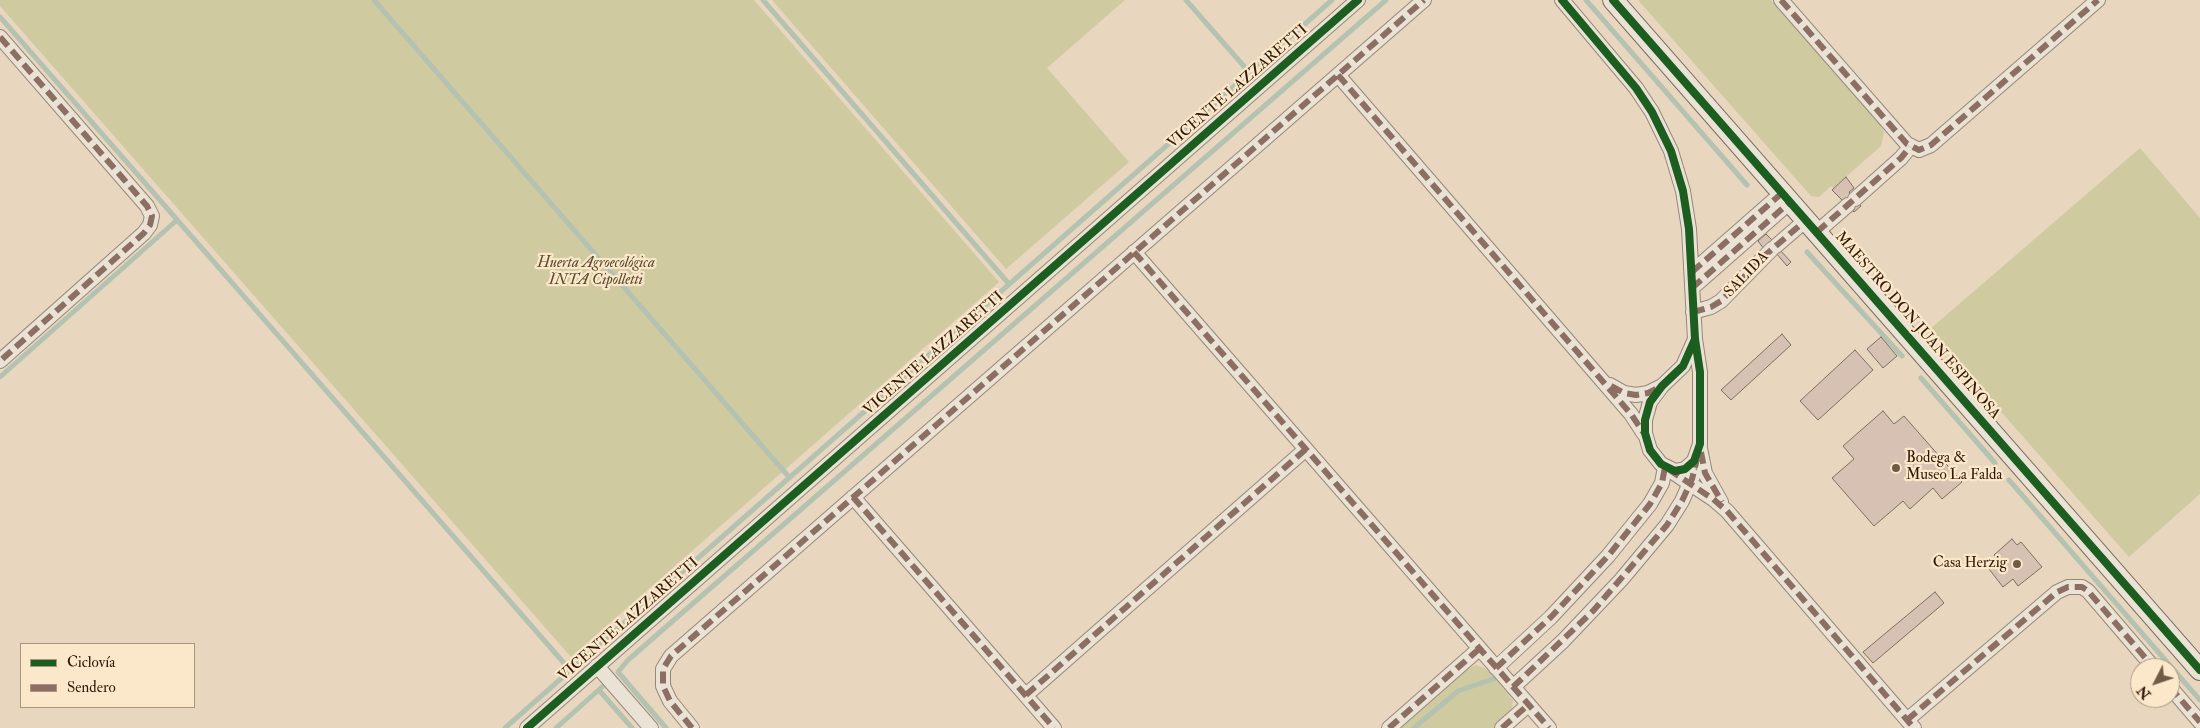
<!DOCTYPE html>
<html>
<head>
<meta charset="utf-8">
<style>
  body { margin:0 }
  #map { position:relative; width:2200px; height:728px; overflow:hidden; background:#e8d6be; font-family:"IM FELL Double Pica",serif }
  canvas { display:block }
  .legend { position:absolute; left:20px; top:643px; width:175px; height:65px; box-sizing:border-box; background:#fbe7ca; border:1px solid #aa957c; margin:0; padding:6px 9px; list-style:none; font-size:15px; color:#301906 }
  .legend li { display:flex; align-items:center; gap:10px; height:25px }
  .legend b { width:25px; border:1px solid #aa957c }
  .north { position:absolute; left:2130px; top:658px; width:50px; height:50px; box-sizing:border-box; background:#fbe7ca; border:1px solid #aa957c; border-radius:50%; rotate:229deg; font-size:14px; font-weight:700; line-height:20px; text-align:center; color:#301906 }
  .north::after { content:''; display:block; margin:auto; width:18px; height:22px; background:#705b46; clip-path:polygon(50% 0,100% 100%,50% 72%,0 100%) }
</style>
</head>
<body>
<div id="map">
<canvas width="2200" height="728"></canvas>
<ul class="legend">
<li><b style="height:6px;background:#1b5e20"></b>Ciclovía</li>
<li><b style="height:6px;background:#8d6e63"></b>Sendero</li>
</ul>
<div class="north">N</div>
</div>
<script>
const c = document.querySelector('canvas').getContext('2d');
c.lineJoin = 'round';
function fillPath(path, color) { c.fillStyle = color; c.fill(path, 'evenodd'); }
const shape = rows => new Path2D(rows.map(r => 'M' + r).join(''));
function stroke(path, color, width, dash) { c.strokeStyle = color; c.lineWidth = width; c.lineCap = dash ? 'butt' : 'round'; c.setLineDash(dash || []); c.stroke(path); }
function write(font, color, halo, rows, align = 'center') {
  c.font = font + ' "IM FELL Double Pica",serif'; c.lineWidth = 4.5; c.setLineDash([]); c.textBaseline = 'middle'; c.strokeStyle = halo; c.fillStyle = color; for (const [text, x, y, turn = 0] of rows) {
    c.save(); c.translate(x, y); c.rotate((+turn || 0) * Math.PI / 180); c.textAlign = isNaN(turn) ? turn : align; if (halo) c.strokeText(text, 0, 0); c.fillText(text, 0, 0); c.restore();
  }
}
fillPath(shape([
  [0,0,754,0,999,282,571,657,0,6],
  [772,0,1125,0,1047,68,1129,162,1006,269],
  [1638,0,1771,0,1880,124,1884,133,1881,146,1833,188,1831,186,1819,197,1811,196],
  [2140,148,2200,218,2200,494,2129,557,1929,330],
  [1476,665,1489,670,1513,700,1511,713,1494,728,1400,728,1467,670]
]), '#d0caa1');
stroke(shape([
  [374,0,789,477],
  [763,0,1009,284],
  [1186,0,1249,72],
  [1586,0,1747,185],
  [0,17,570,670],
  [1807,252,1902,356],
  [0,377,177,220],
  [1921,378,1995,463],
  [2009,480,2200,700],
  [599,690,632,728],
  [505,728,1332,0],
  [556,728,602,687],
  [666,728,618,672,628,660,1386,0],
  [1414,728,1458,691,1496,678]
]), '#b4c2b1', 5);
const building = shape([
  [1846,177,1854,188,1849,192,1861,206,1854,212,1832,190,1846,177],
  [1766,234,1773,241,1764,249,1758,241,1766,234],
  [1780,250,1791,262,1787,266,1776,253,1780,250],
  [1782,334,1791,345,1731,400,1721,390,1782,334],
  [1881,337,1897,356,1883,368,1867,349,1881,337],
  [1855,350,1873,370,1818,420,1800,401,1855,350],
  [1883,411,1894,424,1904,416,1962,482,1942,499,1933,488,1910,509,1903,501,1874,526,1832,478,1854,459,1843,446,1883,411],
  [2012,539,2017,545,2021,542,2042,567,2018,586,2013,579,2003,587,1989,569,1999,561,1994,555,2012,539],
  [1935,592,1944,603,1873,663,1863,652,1935,592]
]);
fillPath(building, '#d6c1b2');
stroke(building, '#7b6f60', 1);
const street = shape([
  [1562,0,1636,88,1652,112,1671,151,1683,191,1689,229,1695,339,1700,372,1700,444,1694,461,1685,469,1675,471,1661,464,1650,450,1645,433,1645,420,1650,402,1662,386,1683,366,1695,339],
  [1781,0,1907,144,1919,150,1931,145,2098,0],
  [0,37,147,206,152,216,150,225,144,233,0,361],
  [1338,75,1631,414,1644,434],
  [1855,199,1901,158,1910,147],
  [1817,232,1848,205],
  [1776,246,1806,220],
  [1134,252,1549,728],
  [1692,272,1782,193],
  [1692,288,1790,202],
  [1693,312,1711,307,1721,301,1772,249],
  [1610,385,1624,393,1636,395,1648,393,1660,387],
  [1700,448,1705,473,1721,502],
  [853,497,1054,728],
  [597,666,651,728],
  [1496,668,1551,617,1608,556,1650,504,1662,483,1665,467,1713,499,1727,511,1914,728],
  [1513,687,1563,641,1621,580,1667,525,1682,501,1693,476],
  [2170,687,2200,722],
  [1026,695,1306,449],
  [1907,720,2057,592,2068,587,2082,587,2088,591,2154,668],
  [527,728,1358,0],
  [692,728,670,701,663,686,663,669,671,656,1424,0],
  [1389,728,1479,649],
  [1502,728,1528,705]
]);
const secondary = shape([
  [1613,0,2200,670]
]);
stroke(street, '#968879', 16);
stroke(secondary, '#7b6f60', 22);
stroke(street, '#ebe2d6', 14);
stroke(secondary, '#ebe2d6', 20);
stroke(shape([
  [1781,0,1907,144,1919,150,1931,145,2098,0],
  [0,37,147,206,152,216,150,225,144,233,0,361],
  [1338,75,1631,414,1643,432],
  [1817,232,1901,158,1910,147],
  [1134,252,1549,728],
  [1692,272,1782,193],
  [1692,288,1790,202],
  [1693,312,1711,307,1721,301,1763,257,1806,220],
  [1611,386,1624,393,1636,395,1648,393,1658,388],
  [1701,452,1705,473,1722,502],
  [853,497,1054,728],
  [1496,668,1551,617,1608,556,1650,504,1662,483,1665,467,1713,499,1727,511,1914,728],
  [1513,687,1593,611,1667,525,1682,501,1692,479,1697,459],
  [2170,687,2200,722],
  [1026,695,1306,449],
  [1907,720,2057,592,2068,587,2082,587,2088,591,2154,668],
  [692,728,670,701,663,686,663,669,671,656,1424,0],
  [1389,728,1479,649],
  [1502,728,1528,705]
]), '#8d6e63', 6, [12, 6]);
stroke(shape([
  [1562,0,1636,88,1652,112,1671,151,1683,191,1689,229,1695,339,1700,372,1700,444,1694,461,1685,469,1675,471,1661,464,1650,450,1645,433,1645,420,1650,402,1662,386,1683,366,1695,339],
  [1613,0,2200,670],
  [527,728,1358,0]
]), '#1b5e20', 8);
for (const [x, y, r, color] of [
  [1896,468,5,"#705b46"],
  [2017,564,5,"#705b46"]
]) { const dot = new Path2D(); dot.arc(x, y, r, 0, 2 * Math.PI); c.fillStyle = color; c.fill(dot); stroke(dot, '#fbe7ca', 2); }
write('15px', '#301906', '#fbe7ca', [
  ["VICENTE LAZZARETTI",1238,87,-41],
  ["SALIDA",1747,275,-46],
  ["MAESTRO DON JUAN ESPINOSA",1917,326,49],
  ["VICENTE LAZZARETTI",934,354,-41],
  ["VICENTE LAZZARETTI",629,620,-41]
]);
write('italic 15px', '#5a4b2e', '#fbe7ca', [
  ["Huerta Agroecológica",596,264],
  ["INTA Cipolletti",596,281]
]);
write('15px', '#301906', '#fbe7ca', [
  ["Bodega &",1906,459],
  ["Museo La Falda",1906,476],
  ["Casa Herzig",2007,564,"right"]
], 'left');
</script>
</body>
</html>
